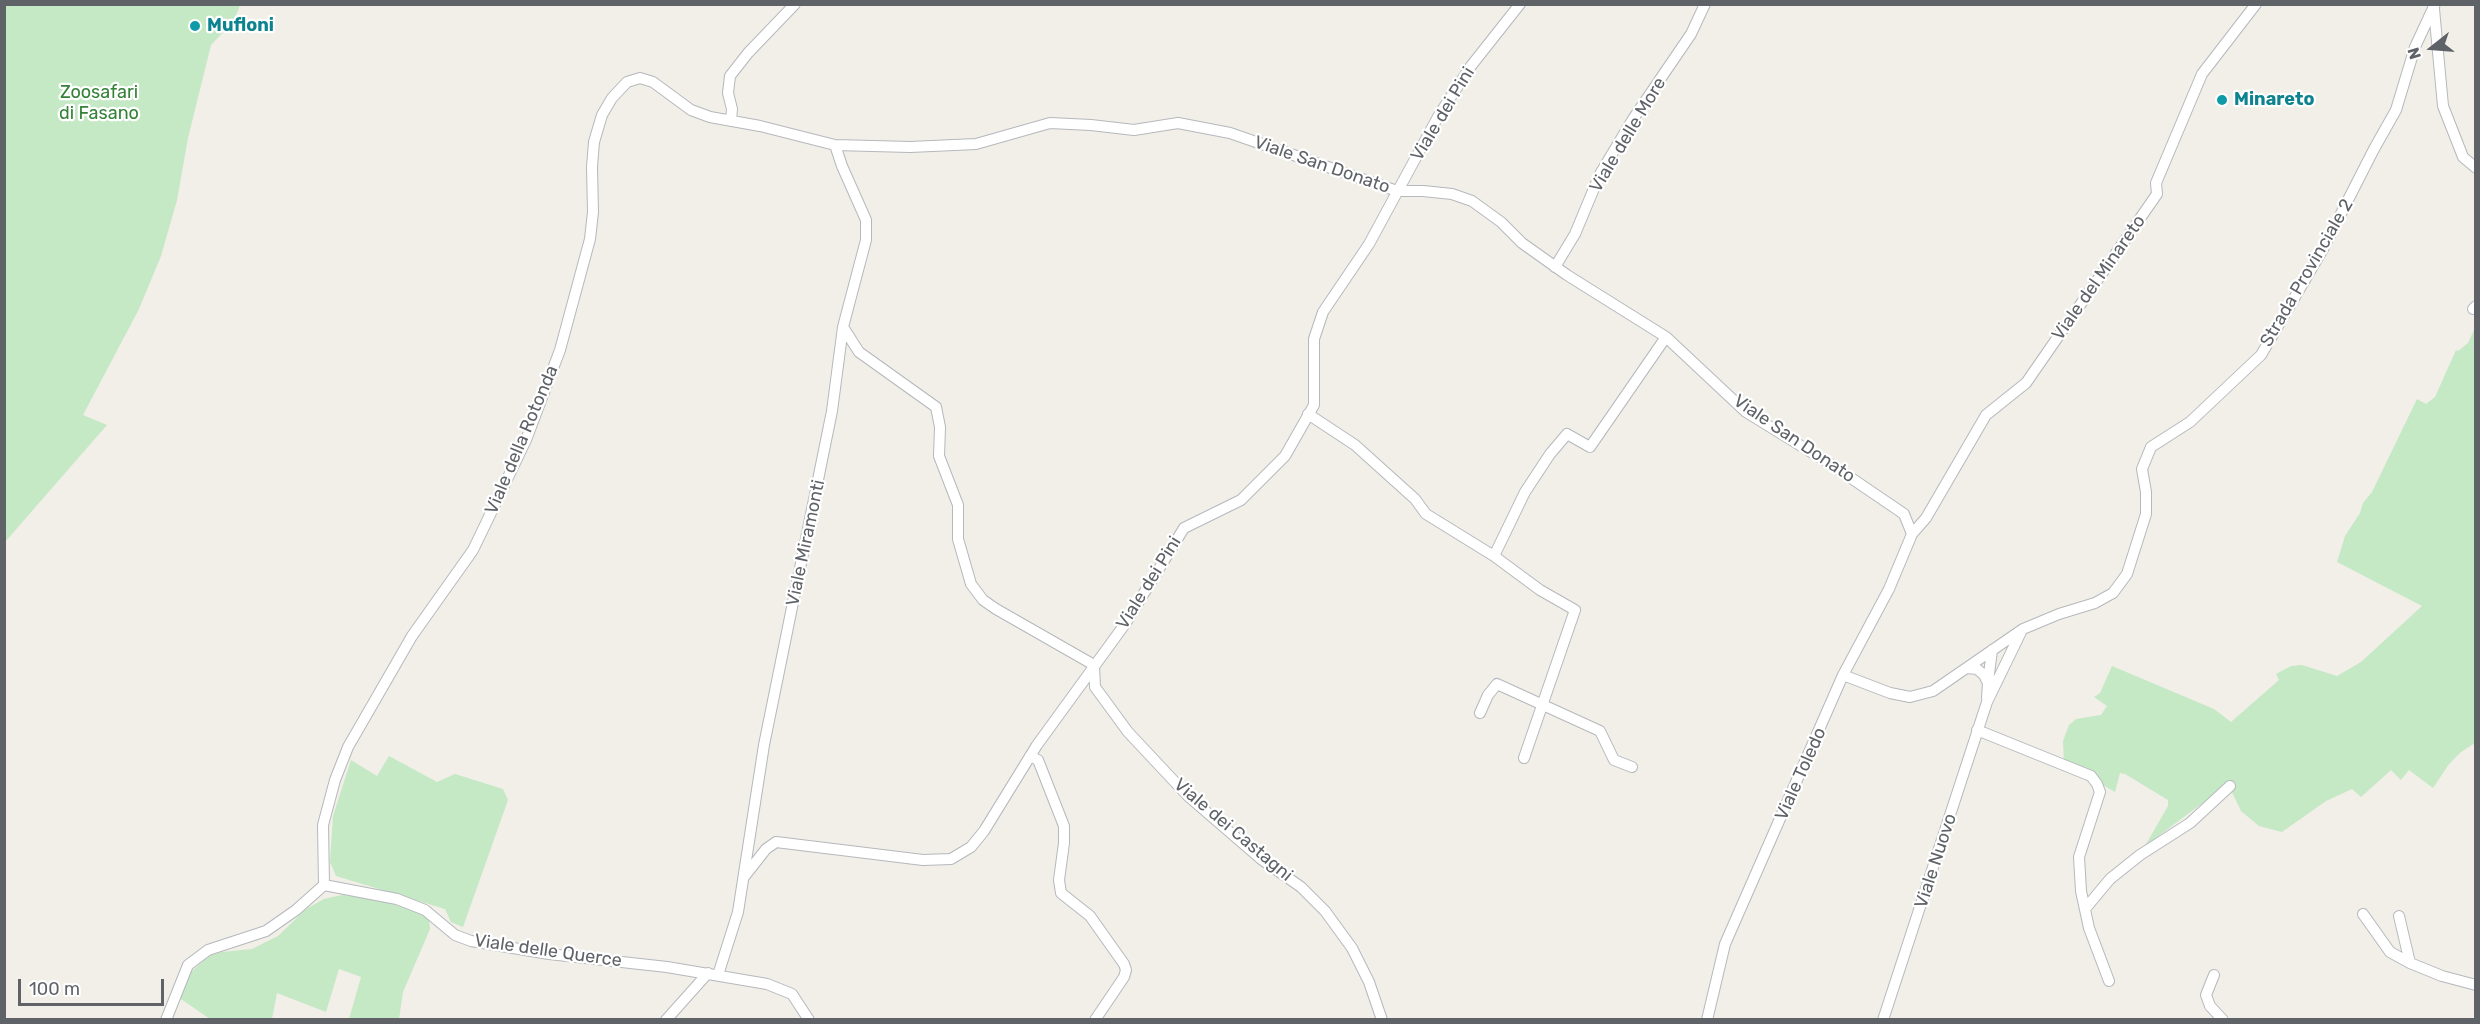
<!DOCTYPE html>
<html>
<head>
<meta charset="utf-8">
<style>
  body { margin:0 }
  #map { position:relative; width:2480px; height:1024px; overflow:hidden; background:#f1efe8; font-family:Rubik,sans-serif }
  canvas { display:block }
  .frame { position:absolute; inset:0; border:6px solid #5f6368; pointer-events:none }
  .north { position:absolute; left:2402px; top:18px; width:60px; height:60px; -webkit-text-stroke:4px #fff; paint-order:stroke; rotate:253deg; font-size:16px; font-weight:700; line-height:24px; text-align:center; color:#5f6368 }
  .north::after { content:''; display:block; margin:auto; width:21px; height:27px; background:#5f6368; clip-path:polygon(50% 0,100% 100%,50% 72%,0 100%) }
  .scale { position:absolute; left:18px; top:979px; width:146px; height:27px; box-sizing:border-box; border:3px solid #5f6368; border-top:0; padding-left:8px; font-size:18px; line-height:21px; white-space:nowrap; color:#5f6368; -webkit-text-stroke:4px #fff; paint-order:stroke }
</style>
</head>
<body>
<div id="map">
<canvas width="2480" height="1024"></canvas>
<div class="frame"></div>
<div class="north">N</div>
<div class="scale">100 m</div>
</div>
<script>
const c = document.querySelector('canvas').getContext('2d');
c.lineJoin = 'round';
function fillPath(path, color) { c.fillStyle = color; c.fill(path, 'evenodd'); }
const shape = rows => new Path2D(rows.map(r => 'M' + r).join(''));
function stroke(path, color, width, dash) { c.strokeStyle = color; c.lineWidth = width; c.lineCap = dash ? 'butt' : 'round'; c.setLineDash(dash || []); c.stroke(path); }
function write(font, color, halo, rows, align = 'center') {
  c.font = font + ' Rubik,sans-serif'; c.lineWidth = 4.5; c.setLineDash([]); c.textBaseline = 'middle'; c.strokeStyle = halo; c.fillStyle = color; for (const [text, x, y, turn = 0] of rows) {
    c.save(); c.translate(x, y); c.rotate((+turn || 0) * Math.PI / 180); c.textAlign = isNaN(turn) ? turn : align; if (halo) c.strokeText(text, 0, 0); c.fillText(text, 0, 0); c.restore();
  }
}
fillPath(shape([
  [5,4,240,5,234,21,211,45,188,138,177,200,161,256,139,309,83,415,107,425,5,542],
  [2475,328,2475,743,2461,752,2449,764,2433,788,2409,770,2401,780,2391,770,2361,797,2352,789,2326,801,2282,832,2259,826,2241,811,2228,784,2145,846,2168,806,2168,800,2125,774,2120,773,2115,792,2064,763,2063,741,2069,725,2076,719,2101,715,2107,706,2094,697,2100,693,2112,666,2214,709,2231,722,2279,680,2276,674,2291,666,2302,665,2337,676,2361,662,2422,606,2337,562,2345,536,2360,513,2363,503,2372,492,2417,399,2426,404,2435,397,2456,350,2458,351,2468,343],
  [389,756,437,782,455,774,503,789,508,800,463,927,451,922,445,909,336,876,330,862,333,816,351,760,377,776],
  [342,895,361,896,415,910,429,920,430,929,403,992,399,1019,349,1019,361,977,339,969,326,1012,277,993,272,1019,210,1019,181,999,180,992,192,971,208,956,222,952,252,949,278,936,306,909,324,899]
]), '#c5e8c5');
const minor = shape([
  [2434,9,2443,106,2463,157,2476,168],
  [731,121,732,109,728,93,730,76,748,53,795,4],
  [1555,267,1575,234,1600,174,1633,119,1691,34,1705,4],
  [2473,309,2476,306],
  [843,327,859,352,936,407,940,427,939,456,958,505,958,539,971,584,983,600,996,609,1094,665],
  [1308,414,1355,445,1415,499,1426,514,1494,556,1540,590,1575,610,1524,758],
  [1494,556,1525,492,1550,454,1567,434,1590,447,1666,337],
  [1094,666,1095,687,1128,732,1188,796,1261,859,1301,887,1325,911,1352,948,1369,982,1382,1020],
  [1967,668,1977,669,1984,675,1988,683,1987,698],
  [1843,675,1890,693,1910,697,1933,691,2023,629,2059,614,2095,603,2113,593,2127,574,2146,514,2146,492,2142,469,2151,447,2190,422,2261,355,2323,249,2374,149,2396,110,2415,47,2435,4],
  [1988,682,1992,650],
  [1480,713,1488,695,1497,684,1600,731,1614,760,1632,767],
  [1977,730,2091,776,2097,784,2100,792,2079,857,2081,891,2089,928,2109,981],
  [1030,756,1038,760,1064,826,1064,843,1059,880,1061,893,1090,916,1124,964,1126,970,1124,977,1095,1020],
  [744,877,766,849,776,842,923,860,951,859,971,847,984,831,1037,745,1125,624,1184,528,1241,500,1285,456,1314,405,1314,339,1323,312,1369,244,1439,115,1471,66,1520,4],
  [324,885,323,825,335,780,348,747,412,636,473,550,526,440,560,350,590,239,593,212,592,167,594,142,602,115,612,98,627,82,640,78,653,82,691,110,710,117,760,126,835,145,910,147,976,144,1050,123,1091,125,1134,130,1178,123,1230,133,1397,191,1423,191,1452,194,1472,201,1501,222,1522,243,1567,275,1666,337,1746,412,1832,465,1904,514,1912,534],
  [2085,909,2110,879,2140,855,2190,823,2230,786],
  [2363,914,2390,952,2410,963],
  [2399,916,2410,963,2442,976,2476,985],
  [718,975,738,912,764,745,832,411,843,327,866,240,866,220,842,166,835,145],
  [2214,975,2206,995,2210,1006,2223,1020],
  [166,1020,188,965,208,950,266,931,296,910,324,885,397,899,425,910,455,935,471,941,549,954,667,967,767,984,792,994,809,1020],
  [666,1020,708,973],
  [1707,1020,1725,944,1843,675,1889,589,1912,534,1926,518,1986,415,2026,383,2157,194,2156,183,2202,74,2256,4],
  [1883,1020,1987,702,2021,632]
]);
stroke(minor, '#b5b8bc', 12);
stroke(minor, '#fff', 10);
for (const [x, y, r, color] of [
  [195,26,6,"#0f9aa8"],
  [2222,100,6,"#0f9aa8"]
]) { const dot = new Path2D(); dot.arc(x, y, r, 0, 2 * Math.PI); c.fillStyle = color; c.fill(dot); stroke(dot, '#fff', 2); }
write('bold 18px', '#0d838f', '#fff', [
  ["Mufloni",207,26],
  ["Minareto",2234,100]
], 'left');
write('18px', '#348238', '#fff', [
  ["Zoosafari",99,93],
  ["di Fasano",99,114]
]);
write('18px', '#5f6368', '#fff', [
  ["Viale dei Pini",1443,114,-59],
  ["Viale delle More",1628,135,-59],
  ["Viale San Donato",1322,165,19],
  ["Strada Provinciale 2",2307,273,-60],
  ["Viale del Minareto",2099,278,-55],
  ["Viale San Donato",1794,439,34],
  ["Viale della Rotonda",522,440,-67],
  ["Viale Miramonti",806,543,-78],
  ["Viale dei Pini",1149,583,-58],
  ["Viale Toledo",1801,774,-66],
  ["Viale dei Castagni",1233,830,40],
  ["Viale Nuovo",1936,861,-72],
  ["Viale delle Querce",548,951,8]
]);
</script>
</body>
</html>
